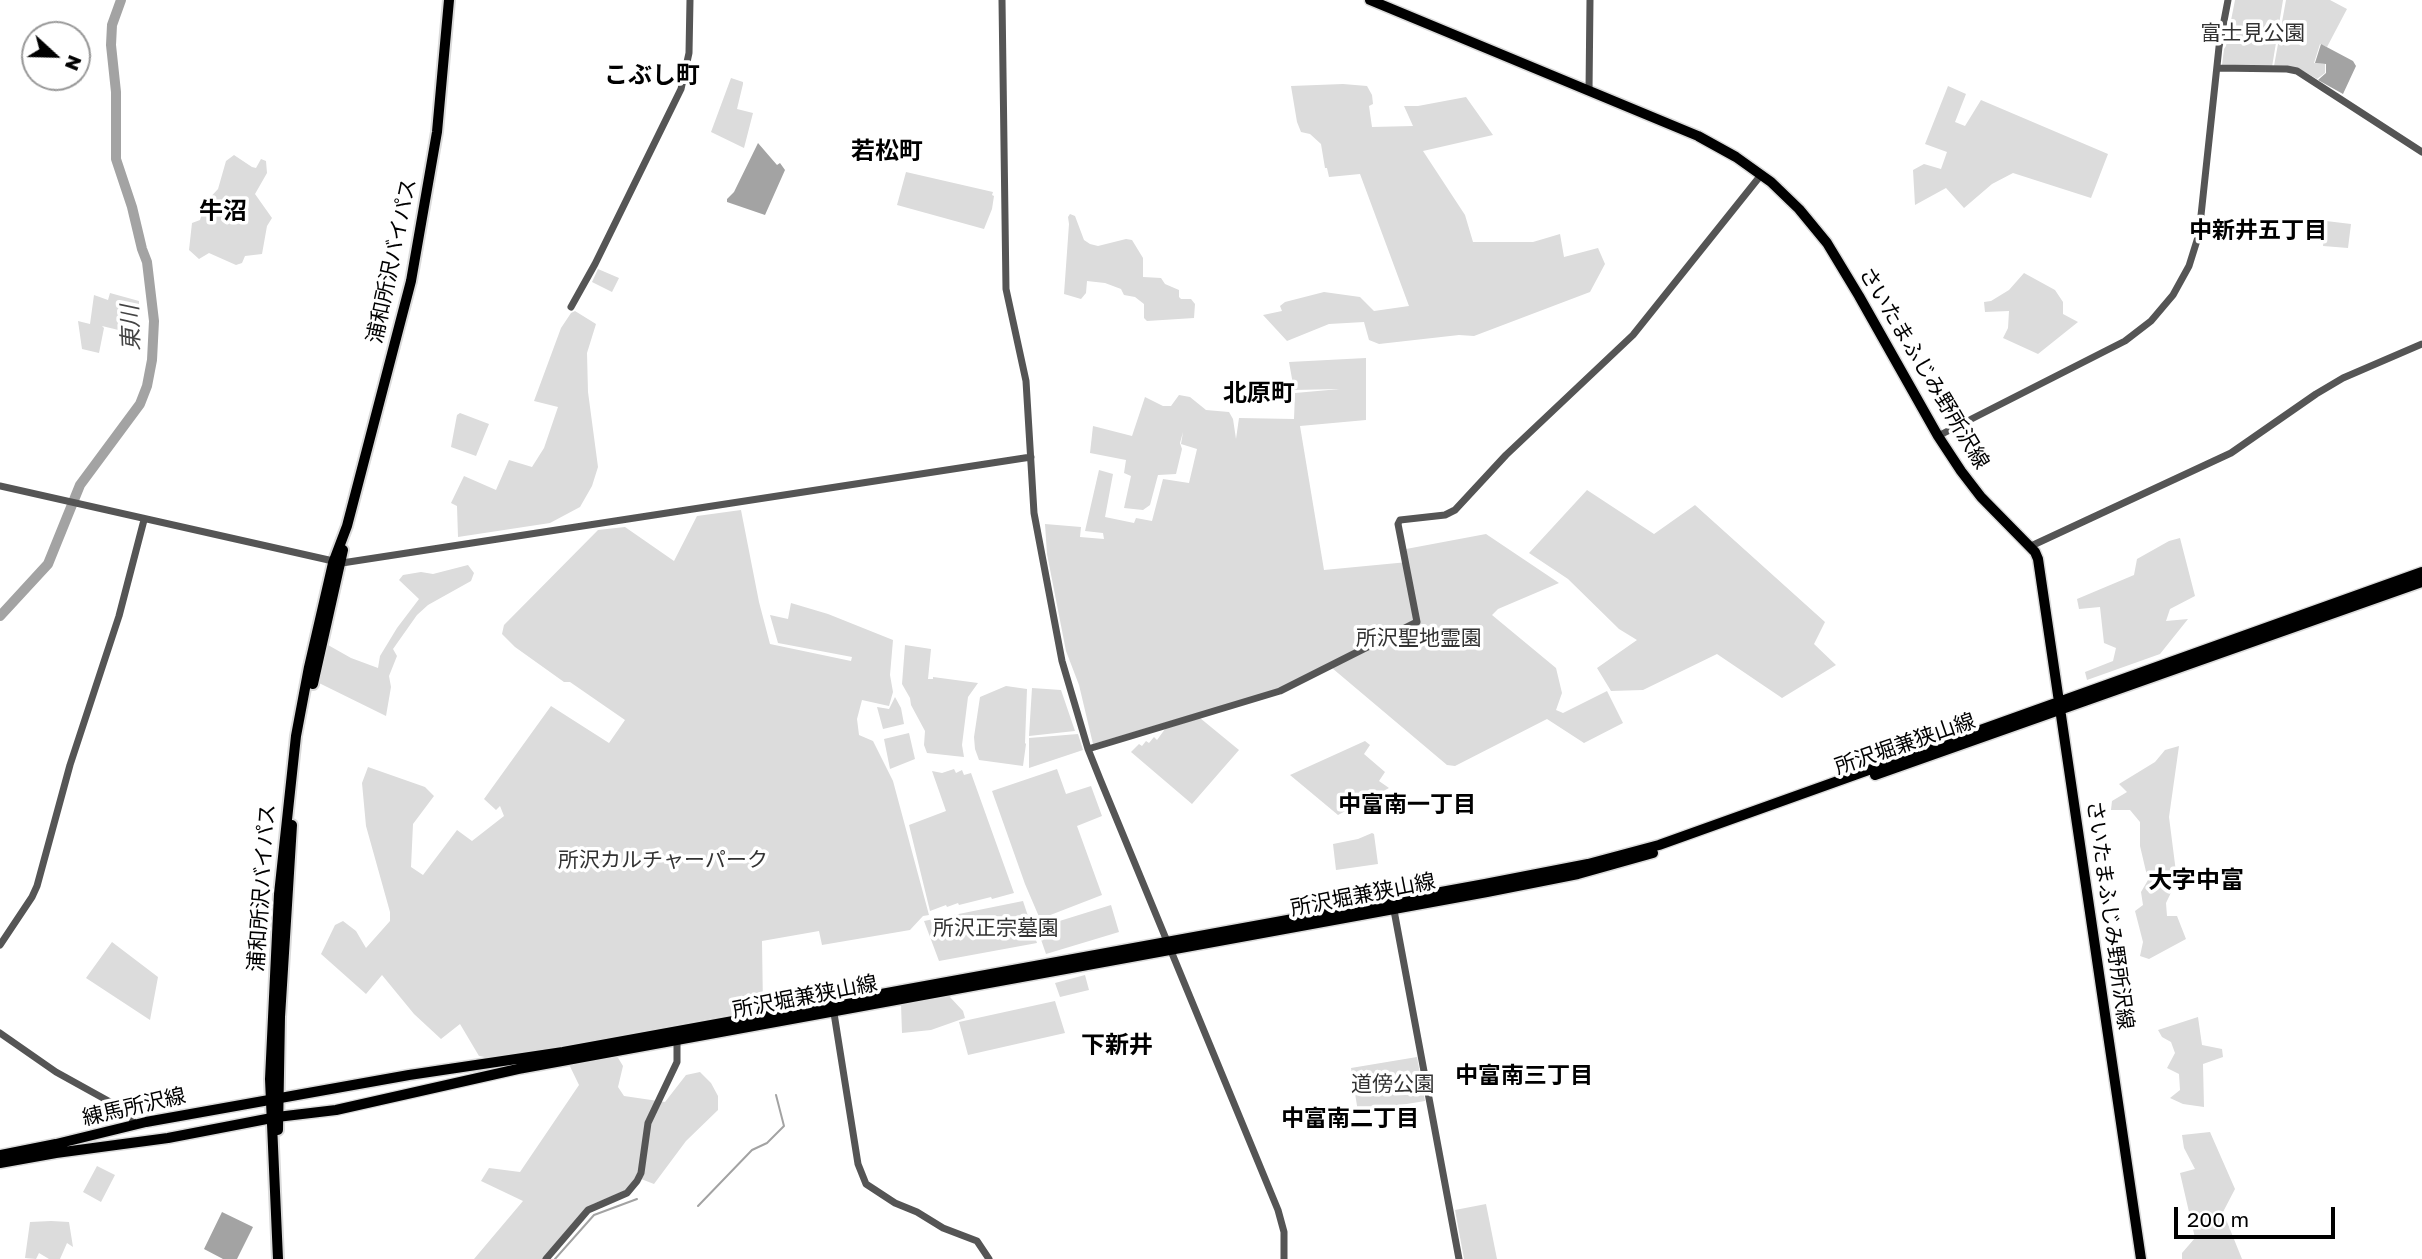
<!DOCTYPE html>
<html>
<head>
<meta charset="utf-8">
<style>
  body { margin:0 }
  #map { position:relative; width:2422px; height:1259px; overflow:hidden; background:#fff; font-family:"Golos Text",sans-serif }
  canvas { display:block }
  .north { position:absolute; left:21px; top:21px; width:70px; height:70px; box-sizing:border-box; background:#fff; border:2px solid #999; border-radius:50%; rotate:112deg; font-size:19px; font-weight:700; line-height:28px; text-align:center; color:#000 }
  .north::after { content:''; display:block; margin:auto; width:24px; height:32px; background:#000; clip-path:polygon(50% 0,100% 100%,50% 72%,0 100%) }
  .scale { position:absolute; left:2174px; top:1207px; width:161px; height:32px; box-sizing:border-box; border:4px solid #000; border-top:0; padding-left:9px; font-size:21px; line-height:24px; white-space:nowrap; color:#000; -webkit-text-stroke:5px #fff; paint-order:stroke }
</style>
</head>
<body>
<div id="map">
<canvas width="2422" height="1259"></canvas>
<div class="north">N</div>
<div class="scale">200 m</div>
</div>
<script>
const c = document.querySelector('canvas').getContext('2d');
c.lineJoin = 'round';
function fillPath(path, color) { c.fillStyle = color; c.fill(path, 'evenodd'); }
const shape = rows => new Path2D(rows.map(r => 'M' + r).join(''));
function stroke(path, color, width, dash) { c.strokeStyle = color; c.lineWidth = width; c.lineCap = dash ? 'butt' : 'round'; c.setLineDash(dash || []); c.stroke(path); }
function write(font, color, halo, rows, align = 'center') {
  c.font = font + ' "Golos Text","Noto Sans JP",sans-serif'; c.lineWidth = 7; c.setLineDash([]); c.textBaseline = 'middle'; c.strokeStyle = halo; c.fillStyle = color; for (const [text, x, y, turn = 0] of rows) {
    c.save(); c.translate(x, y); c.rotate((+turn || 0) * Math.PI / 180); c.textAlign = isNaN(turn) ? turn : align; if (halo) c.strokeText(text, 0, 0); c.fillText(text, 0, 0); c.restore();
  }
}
fillPath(shape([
  [2235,0,2283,0,2272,67,2222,65,2224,49,2226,46],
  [2286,0,2330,0,2347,9,2327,47,2320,44,2314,63,2325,64,2325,73,2317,79,2300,69,2274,66],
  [731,78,743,82,743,84,737,109,753,113,744,148,711,132],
  [1343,84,1367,86,1372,95,1373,104,1369,106,1372,127,1413,126,1404,106,1418,106,1466,97,1493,135,1423,151,1465,215,1473,242,1533,242,1560,234,1564,257,1598,248,1605,264,1590,292,1474,336,1459,335,1379,344,1369,340,1364,322,1329,324,1287,341,1263,315,1282,311,1280,306,1285,302,1324,292,1360,297,1374,311,1409,306,1360,174,1329,177,1327,168,1325,168,1321,144,1310,134,1301,132,1297,122,1291,86],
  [1948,86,1966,94,1955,122,1965,126,1981,100,2108,154,2091,198,2013,173,1992,184,1964,208,1946,188,1915,205,1913,170,1924,164,1941,169,1947,152,1925,144],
  [234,155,252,167,256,168,261,159,266,161,267,173,255,194,272,218,267,226,262,254,245,256,242,263,236,265,209,253,199,259,189,250,192,223,200,220,205,203,218,189,226,161],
  [906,172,993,192,992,195,994,196,992,209,984,229,897,205],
  [1070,214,1075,216,1084,240,1090,244,1098,246,1126,239,1132,240,1143,258,1143,277,1161,278,1165,284,1179,290,1179,297,1181,299,1191,299,1195,304,1194,318,1147,321,1144,318,1144,304,1135,297,1124,295,1121,289,1105,283,1087,281,1086,293,1081,299,1064,294,1069,224,1068,217],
  [2326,221,2351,224,2348,248,2323,246],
  [598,269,619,278,612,292,592,282],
  [2024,273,2055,290,2063,302,2063,314,2078,322,2038,354,2003,338,2008,328,2009,311,1985,312,1984,302,1991,301,2009,290],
  [110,293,139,301,139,335,102,326,104,328,99,353,82,349,78,321,90,324,94,295,108,300],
  [575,311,596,324,587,353,588,392,598,467,592,486,580,507,550,523,458,537,457,506,451,503,464,476,496,490,509,460,532,467,544,448,558,407,534,401,561,328,571,313],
  [1366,358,1366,420,1300,426,1324,570,1408,562,1406,549,1486,534,1559,583,1498,609,1492,615,1556,668,1562,693,1556,710,1563,713,1607,691,1623,723,1584,743,1547,719,1455,766,1447,765,1332,668,1285,687,1093,744,1079,685,1066,651,1047,554,1045,524,1081,527,1080,537,1104,539,1103,533,1085,531,1099,470,1113,474,1105,517,1134,523,1136,518,1152,521,1163,479,1189,483,1197,449,1181,444,1183,432,1180,443,1182,449,1176,474,1158,475,1150,505,1143,510,1124,508,1131,476,1124,473,1126,460,1090,453,1093,426,1132,436,1145,397,1163,406,1171,406,1179,395,1190,397,1206,410,1229,412,1233,419,1236,439,1239,418,1294,419,1295,393,1340,389,1294,390,1289,362],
  [460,413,489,424,476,456,451,447,457,415],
  [1587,490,1654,534,1695,505,1825,622,1814,644,1836,665,1782,698,1717,654,1643,690,1611,691,1597,668,1637,640,1619,629,1568,579,1529,553],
  [741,510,759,602,770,644,851,661,852,657,778,643,770,615,788,619,791,603,828,614,893,640,890,675,893,692,889,706,862,700,857,719,859,735,873,741,893,781,929,915,923,916,910,930,822,945,819,931,762,941,763,1009,606,1038,623,1066,618,1087,624,1096,665,1102,686,1075,700,1072,711,1083,718,1096,718,1110,686,1141,654,1184,636,1177,624,1191,593,1204,543,1259,474,1259,523,1201,481,1181,489,1168,520,1172,579,1085,563,1052,496,1059,479,1056,460,1024,441,1039,414,1014,382,975,366,994,321,954,335,925,343,921,356,931,366,948,390,921,390,912,366,826,362,783,368,767,425,787,434,796,413,824,411,867,423,875,457,830,472,841,504,816,500,806,496,810,484,799,551,706,609,743,625,720,570,682,564,682,515,647,502,634,504,625,598,530,625,527,674,561,697,516],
  [2180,538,2195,596,2170,609,2166,621,2188,619,2160,654,2087,680,2085,672,2113,661,2116,648,2104,643,2100,607,2079,609,2077,599,2134,575,2137,559,2169,541],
  [468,565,474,573,471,581,428,605,417,615,393,649,397,656,389,676,391,687,386,716,319,683,328,645,351,658,378,668,380,656,397,628,419,599,399,580,403,575,421,572,433,574],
  [905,645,931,649,928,679,933,679,933,677,978,683,968,697,962,745,964,757,927,753,924,745,925,731,911,705,910,698,902,684],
  [1006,686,1027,689,1025,743,1026,744,1023,766,979,760,975,749,974,737,980,697],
  [1032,688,1061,690,1075,731,1029,736],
  [895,697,901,708,904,724,883,729,877,707,889,709],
  [1200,718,1239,750,1192,804,1131,752,1139,744,1142,746,1146,741,1149,743,1154,737,1157,740,1165,729],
  [909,733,915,759,890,769,884,739],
  [1078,734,1083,750,1029,768,1029,738],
  [1365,741,1370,745,1364,754,1385,772,1379,781,1389,788,1338,815,1290,775],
  [2179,746,2169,817,2177,880,2166,903,2167,916,2177,916,2186,939,2149,959,2140,956,2143,942,2135,911,2143,905,2141,892,2148,880,2140,846,2140,822,2130,810,2111,810,2112,801,2127,792,2119,784,2155,762,2165,750],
  [954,769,956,773,962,770,964,775,971,773,1014,893,992,899,991,897,959,905,958,903,947,907,946,905,930,911,909,825,946,811,932,771,942,773],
  [1057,769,1066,794,1091,786,1102,816,1077,826,1102,895,1040,919,1025,884,992,791],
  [1372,833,1374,834,1378,864,1336,870,1333,844,1358,839],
  [1023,901,1037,943,939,961,924,921],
  [1111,905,1119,932,1046,954,1037,928],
  [112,942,158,977,150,1020,86,978],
  [1085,975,1089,990,1060,997,1055,983],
  [949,996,963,1011,965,1018,931,1030,902,1033,901,1004],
  [1055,1001,1065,1033,968,1055,959,1022],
  [2198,1017,2202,1045,2222,1049,2223,1057,2203,1064,2204,1107,2183,1104,2170,1098,2180,1090,2179,1074,2167,1068,2175,1053,2171,1042,2162,1037,2158,1030],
  [1417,1057,1425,1101,1358,1112,1351,1068],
  [2210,1132,2235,1189,2223,1212,2242,1259,2182,1259,2182,1253,2195,1238,2180,1173,2195,1169,2184,1148,2182,1135],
  [97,1166,115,1175,101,1202,83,1192],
  [1486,1204,1497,1259,1464,1259,1455,1210],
  [51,1221,69,1222,73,1247,67,1243,60,1259,49,1259,39,1253,36,1259,25,1258,30,1222]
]), '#dcdcdc');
fillPath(shape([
  [2321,44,2353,61,2356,66,2343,94,2318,80,2326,73,2326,64,2315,63],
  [758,143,777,165,780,163,785,170,765,215,727,202,727,199,734,192],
  [222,1212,253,1227,237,1259,223,1259,204,1249]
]), '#a3a3a3');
stroke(shape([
  [698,1206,752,1150,767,1143,784,1126,776,1095],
  [555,1259,594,1215,637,1199]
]), '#a3a3a3', 2);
stroke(shape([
  [0,616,48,564,80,485,140,404,147,386,152,360,154,321,147,262,142,249,132,207,116,159,116,92,111,45,112,25,121,0]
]), '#a3a3a3', 10);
const major = shape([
  [1370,0,1698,136,1736,157,1771,182,1799,209,1827,243,1859,296,1938,436,1961,471,1981,497,2035,552,2038,559,2141,1259],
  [1875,775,2422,582],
  [0,1155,56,1144,146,1122,409,1075,563,1052,1485,884,1588,864,1659,845,2422,572],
  [0,1163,56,1153,168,1138,277,1117,336,1110,518,1069,1487,892,1578,874,1653,853]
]);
const highway = shape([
  [313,684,343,550],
  [278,1130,280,1017,292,825],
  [278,1259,270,1079,279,894,296,736,309,667,333,563,347,526,411,281,437,132,449,0]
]);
stroke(major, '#dbdbdb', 13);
stroke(highway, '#dbdbdb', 14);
stroke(shape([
  [1002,0,1006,289,1026,381,1034,513,1062,661,1088,749,1100,779,1278,1210,1284,1232,1284,1259],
  [2217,68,2287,69,2297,71,2422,152],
  [1589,91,1590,0],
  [571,307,595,264,681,89,689,53,690,0],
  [1938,436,2125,341,2151,321,2173,295,2189,266,2199,234,2219,47,2228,0],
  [0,486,342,563,1031,457],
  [2031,546,2231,453,2316,394,2343,378,2422,344],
  [1088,749,1280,691,1417,622,1398,524,1400,520,1445,515,1455,510,1506,455,1633,335,1761,175],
  [1393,905,1459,1259],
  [0,945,32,897,37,886,70,765,119,616,144,520],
  [833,1007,858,1164,866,1184,895,1203,917,1212,943,1228,977,1241,989,1259],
  [0,1033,56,1072,130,1113,134,1124],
  [546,1259,588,1210,627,1193,637,1181,641,1173,648,1123,677,1062,677,1036]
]), '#555', 7);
stroke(major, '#000', 10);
stroke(highway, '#000', 10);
write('21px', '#333', '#fff', [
  ["富士見公園",2253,33],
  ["所沢聖地霊園",1419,638],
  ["所沢カルチャーパーク",663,860],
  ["所沢正宗墓園",996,928],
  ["道傍公園",1393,1084]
]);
write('21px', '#000', '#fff', [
  ["浦和所沢バイパス",392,261,-78],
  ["さいたまふじみ野所沢線",1924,368,59],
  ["所沢堀兼狭山線",1905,744,-19],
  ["浦和所沢バイパス",262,888,-86],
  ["所沢堀兼狭山線",1363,895,-11],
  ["さいたまふじみ野所沢線",2110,915,82],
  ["所沢堀兼狭山線",805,997,-11],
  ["練馬所沢線",134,1107,-13]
]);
write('bold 23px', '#000', '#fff', [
  ["中新井五丁目",2258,231],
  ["中富南一丁目",1407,805],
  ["中富南三丁目",1524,1076],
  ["中富南二丁目",1350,1119]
]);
write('italic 23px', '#444', '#fff', [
  ["東川",131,328,-92]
]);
write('bold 24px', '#000', '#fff', [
  ["こぶし町",652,75],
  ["若松町",887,151],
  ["牛沼",223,211],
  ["北原町",1259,393],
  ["大字中富",2196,880],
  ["下新井",1117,1045]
]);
</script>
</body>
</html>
